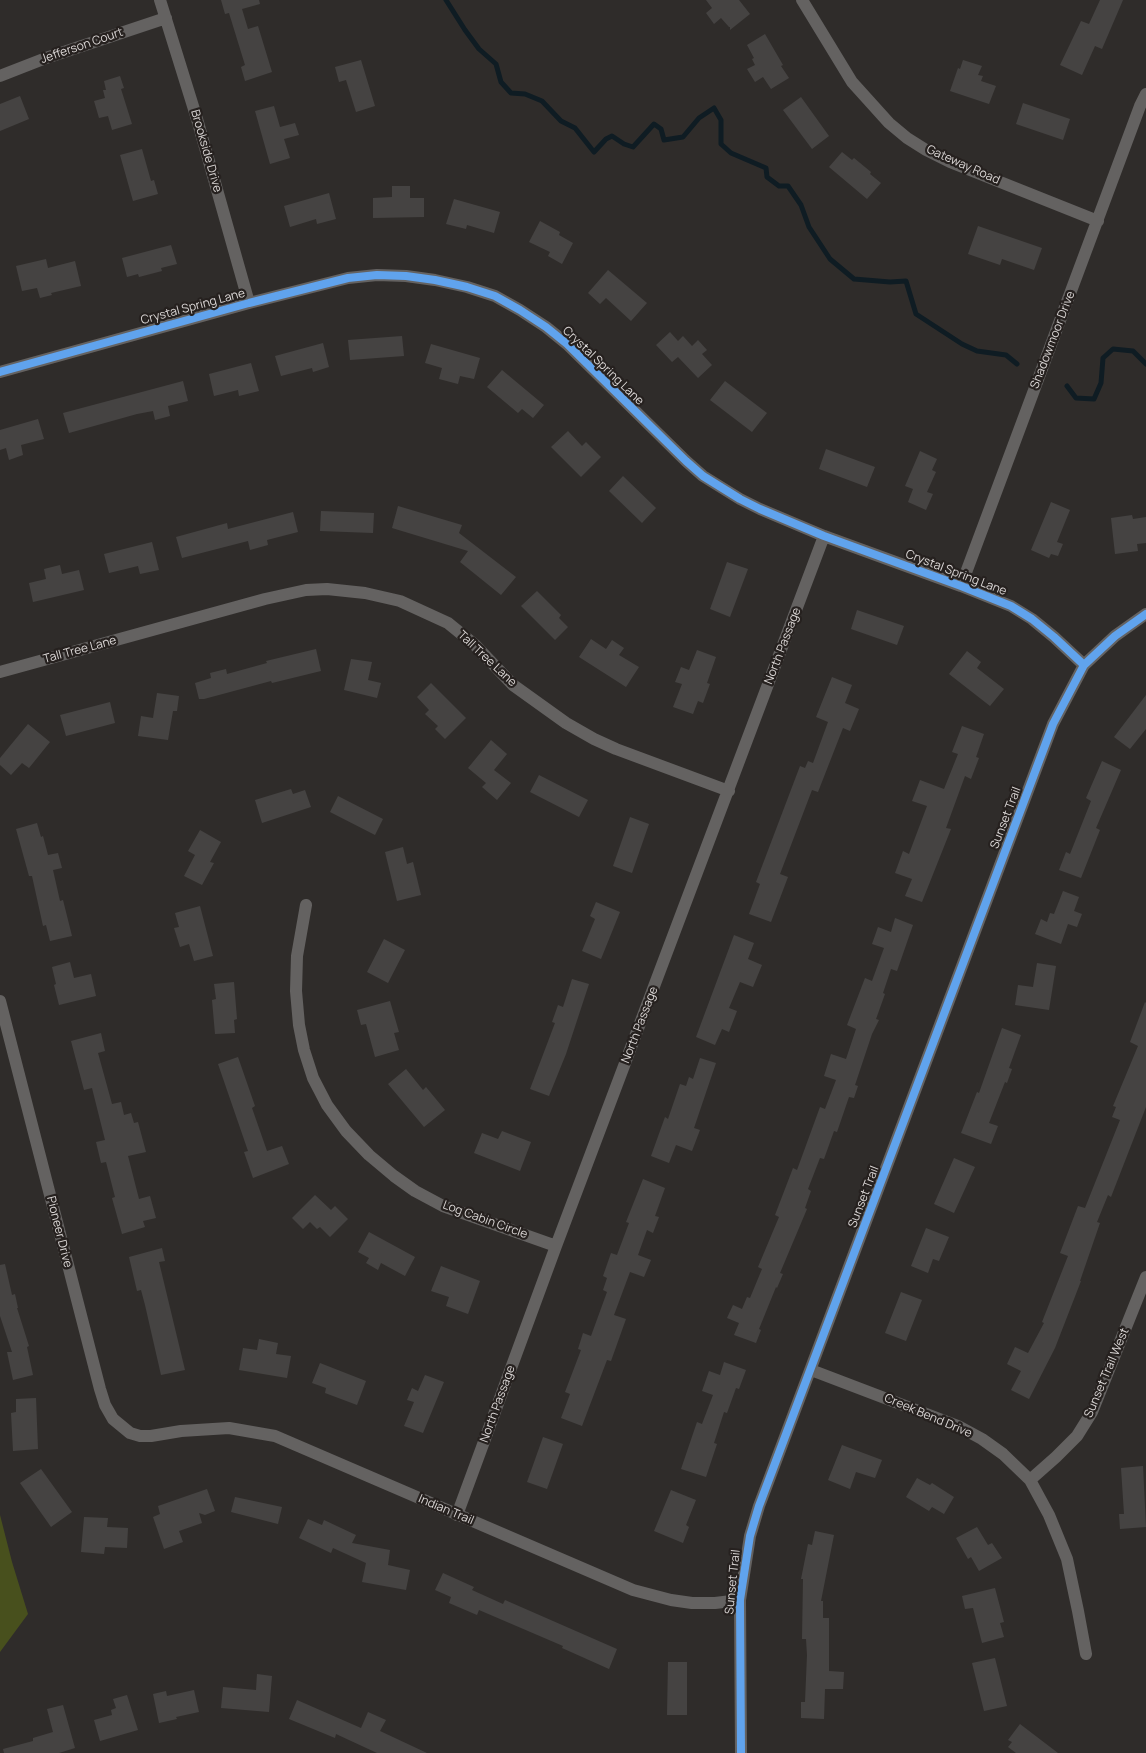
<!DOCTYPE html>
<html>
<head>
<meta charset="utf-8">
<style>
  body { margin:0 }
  canvas { display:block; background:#2f2c2a }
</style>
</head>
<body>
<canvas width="1146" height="1753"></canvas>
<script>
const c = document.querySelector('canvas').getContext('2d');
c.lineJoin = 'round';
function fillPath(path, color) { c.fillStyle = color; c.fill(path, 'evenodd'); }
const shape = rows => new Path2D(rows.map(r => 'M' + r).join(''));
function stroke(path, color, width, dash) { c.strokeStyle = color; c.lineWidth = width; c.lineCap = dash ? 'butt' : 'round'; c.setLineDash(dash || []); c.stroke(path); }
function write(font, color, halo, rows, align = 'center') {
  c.font = font + ' Manrope,sans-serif'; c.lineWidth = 4.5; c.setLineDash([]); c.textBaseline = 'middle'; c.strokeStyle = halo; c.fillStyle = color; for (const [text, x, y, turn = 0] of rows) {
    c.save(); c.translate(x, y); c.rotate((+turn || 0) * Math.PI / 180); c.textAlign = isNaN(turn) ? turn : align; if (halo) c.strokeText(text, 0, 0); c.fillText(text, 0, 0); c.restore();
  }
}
fillPath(shape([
  [0,1515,12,1562,28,1614,0,1652]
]), '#48501d');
stroke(shape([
  [446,0,465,30,479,49,496,64,501,82,511,93,525,94,542,101,561,121,575,128,594,152,606,139,612,136,624,144,633,147,654,124,661,129,664,140,683,137,699,118,714,108,721,120,721,144,731,153,766,168,767,177,779,186,788,186,801,205,809,227,830,259,854,279,890,282,906,281,916,314,962,344,977,351,1006,355,1017,364],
  [1067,386,1076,398,1094,399,1101,383,1103,358,1113,349,1133,351,1146,364]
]), '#0f1c23', 5);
fillPath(shape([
  [221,0,259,0,260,4,242,9,248,29,258,26,272,72,245,81,241,67,245,65,229,13,225,14],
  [706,0,739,0,750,14,730,30,730,27,729,27,721,18,714,24,706,13,712,8],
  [1100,0,1123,0,1102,49,1095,46,1082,75,1060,65,1081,21,1089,24],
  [765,34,783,65,781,66,789,78,771,89,763,77,755,82,747,69,755,65,752,59,754,58,747,45],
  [361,60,375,106,356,112,346,80,339,82,335,67],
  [963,60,982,66,978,75,983,76,981,81,996,86,989,104,950,91,958,68,960,69],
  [120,76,124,88,121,89,132,124,112,130,108,116,99,118,94,101,105,98,103,90,106,90,104,81],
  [20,96,29,119,0,131,0,104],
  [801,97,829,136,812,149,783,110],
  [1023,103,1070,119,1063,140,1016,124],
  [274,106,280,127,295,123,299,135,284,139,290,158,270,164,255,111],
  [142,149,151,181,154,180,158,194,133,201,120,155],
  [842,152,852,160,854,158,871,172,870,174,881,183,867,199,829,167],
  [392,186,410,186,410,198,424,198,424,217,373,218,373,198,392,197],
  [329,193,336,219,317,224,316,219,290,227,284,206],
  [454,199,500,212,494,233,467,225,466,229,446,224],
  [540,221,560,232,559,235,573,243,562,264,548,256,550,252,529,242],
  [978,226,1042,248,1034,270,1002,259,1000,265,968,254],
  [171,245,177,264,161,268,162,271,139,277,138,274,127,277,122,258],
  [46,259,48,268,75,261,81,286,51,293,52,295,40,298,37,288,22,291,16,266],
  [608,270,647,303,631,321,606,298,600,304,588,293],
  [670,332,678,341,683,336,692,346,698,340,707,350,702,354,712,365,698,378,678,357,672,362,656,345],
  [402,336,404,356,350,360,348,340],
  [323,343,329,367,313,372,312,368,281,376,275,356],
  [431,344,480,358,474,379,460,376,458,384,439,379,442,368,425,363],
  [251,363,259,391,239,396,238,390,214,396,209,374],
  [502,370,544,405,533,418,522,409,518,413,487,387],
  [183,381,188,401,168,406,170,416,155,420,153,411,137,414,69,433,63,413],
  [725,381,767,413,752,432,710,400],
  [38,419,44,439,21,445,23,455,9,460,6,448,0,450,0,430],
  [568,431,582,446,586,442,601,457,581,477,551,447],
  [826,449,875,467,867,487,819,469],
  [920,451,937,459,932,470,936,472,927,492,933,494,926,510,908,502,913,489,905,486],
  [623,476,656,508,642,523,609,491],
  [1051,502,1070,510,1057,542,1063,544,1058,556,1051,554,1049,558,1031,550],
  [398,506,462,525,459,533,516,577,501,595,460,562,468,551,392,528],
  [321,511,374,513,373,533,320,531],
  [293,512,298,532,267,540,268,545,250,550,248,541,182,558,176,537,227,523,228,529],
  [1132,515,1133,519,1146,517,1146,543,1137,544,1138,551,1115,554,1111,518],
  [152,542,159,570,140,574,138,566,109,573,104,554],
  [727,562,748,569,730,617,710,609],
  [60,565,62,574,79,570,84,590,33,602,29,583,46,579,44,569],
  [537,591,561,615,559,618,568,627,555,640,521,606],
  [857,610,904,626,897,645,851,629],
  [591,639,606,649,612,640,624,648,619,655,639,667,626,687,579,657],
  [316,649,321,671,272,683,271,681,204,699,199,699,195,683,211,678,210,673,226,669,227,674,267,663,266,661],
  [697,650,716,657,707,683,710,684,703,703,698,701,693,714,673,707,682,684,675,682,681,667,689,670],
  [967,651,981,662,977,668,1004,689,990,706,949,674],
  [351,659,372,662,368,680,381,683,377,698,344,690],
  [832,677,852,685,845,703,859,709,850,731,843,728,818,792,812,790,780,874,788,877,771,922,749,914,760,884,756,882,800,766,805,768,808,761,813,763,828,722,816,717],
  [431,683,466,718,445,739,435,729,438,726,425,714,429,710,417,697],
  [157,693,179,696,177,711,173,711,168,740,138,736,141,716,153,718],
  [1146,695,1146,729,1130,749,1114,737],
  [110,702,115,723,66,736,60,715],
  [28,724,50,742,29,768,22,763,11,775,0,765,0,758],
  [962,726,984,734,976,757,979,758,971,779,965,776,946,828,951,829,922,902,905,896,912,879,895,873,903,851,909,854,927,806,912,801,920,780,944,789,958,754,952,752],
  [491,740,507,754,494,770,511,783,497,800,482,787,486,783,468,768],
  [1102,761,1121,770,1096,828,1100,830,1081,878,1059,870,1066,852,1070,854,1091,801,1086,798],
  [539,775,588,800,579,817,530,792],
  [291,789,293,794,305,790,311,807,262,823,255,800],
  [338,796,383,819,375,835,330,812],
  [630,817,649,824,632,873,613,866],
  [37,823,41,837,43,836,48,855,58,853,62,868,53,870,60,901,63,900,72,936,50,941,46,925,43,926,32,876,29,876,16,829],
  [200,830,221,842,210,862,214,863,202,885,184,876,195,855,188,851],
  [403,847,407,864,413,862,421,895,397,901,385,852],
  [1063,891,1079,897,1074,911,1082,914,1077,927,1068,924,1061,944,1035,934,1041,919,1047,922,1050,913,1054,914],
  [596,902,620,912,601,959,582,951,595,919,590,916],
  [200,906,213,956,194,961,189,944,180,947,174,928,179,927,175,913],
  [895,918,913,925,897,971,891,969,883,993,885,994,876,1019,879,1020,872,1034,855,1085,858,1086,854,1098,849,1097,837,1132,834,1131,824,1159,820,1158,808,1189,811,1191,805,1208,807,1209,780,1273,783,1274,777,1288,776,1287,759,1329,761,1330,756,1343,734,1335,739,1323,727,1318,733,1305,742,1309,747,1297,750,1298,762,1269,758,1267,779,1217,775,1215,793,1168,797,1170,820,1107,825,1109,836,1080,824,1076,831,1054,846,1059,856,1029,847,1025,865,978,872,981,884,948,872,944,878,927,891,932],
  [734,935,754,943,748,959,762,965,753,987,740,982,729,1008,737,1011,729,1032,722,1029,715,1045,696,1037],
  [384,939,405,950,388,983,367,972],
  [70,962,74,978,91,974,96,996,59,1005,54,985,56,984,52,967],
  [1037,963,1056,966,1049,1010,1015,1005,1018,985,1033,987],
  [572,979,589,984,566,1054,549,1096,530,1089,555,1023,552,1022,558,1005,563,1007],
  [234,982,237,1019,234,1020,235,1033,215,1034,212,1000,216,999,214,984],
  [390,1001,399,1032,394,1033,399,1050,375,1057,366,1024,361,1025,357,1010],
  [1145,1002,1146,1003,1146,1107,1111,1197,1108,1195,1097,1222,1100,1223,1080,1281,1081,1281,1055,1348,1029,1399,1011,1390,1021,1371,1007,1364,1015,1347,1028,1353,1044,1323,1042,1322,1068,1256,1060,1253,1078,1206,1085,1208,1120,1120,1112,1117,1116,1107,1113,1106,1138,1046,1130,1042],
  [1002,1028,1021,1035,1009,1068,1012,1069,1007,1083,1005,1082,989,1123,998,1126,991,1144,961,1133,977,1092,979,1093],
  [101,1033,105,1051,98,1053,112,1104,121,1102,124,1115,131,1113,134,1123,138,1122,146,1152,128,1156,139,1199,150,1196,156,1218,143,1221,145,1227,122,1234,112,1198,115,1197,106,1162,101,1163,96,1142,105,1140,92,1088,84,1090,71,1041],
  [238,1057,255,1106,252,1108,267,1151,282,1146,289,1164,253,1178,244,1152,248,1151,218,1064],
  [700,1058,716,1063,694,1128,700,1130,692,1151,676,1145,669,1163,651,1156,665,1117,668,1119,680,1084,686,1086,689,1077,693,1079],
  [406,1069,423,1090,426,1087,445,1110,424,1127,388,1084],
  [502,1131,531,1142,520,1171,474,1153,482,1133,498,1139],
  [954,1158,975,1167,954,1213,934,1204],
  [643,1179,665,1188,655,1216,659,1217,653,1233,647,1230,638,1255,651,1260,644,1277,630,1272,614,1315,626,1319,611,1361,607,1360,582,1426,561,1418,570,1394,565,1392,581,1350,578,1349,583,1333,591,1336,607,1292,603,1290,607,1278,603,1276,611,1253,617,1255,629,1223,626,1222],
  [315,1195,331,1210,335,1206,348,1219,330,1237,320,1227,317,1229,310,1222,303,1229,292,1218],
  [926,1228,949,1237,939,1261,933,1259,928,1273,911,1266],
  [369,1232,415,1257,405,1276,381,1263,378,1270,366,1263,369,1258,358,1252],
  [162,1248,165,1261,159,1262,185,1370,161,1375,145,1305,141,1290,137,1291,129,1257],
  [5,1264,12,1295,15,1294,18,1308,17,1308,29,1346,27,1347,33,1375,13,1380,7,1352,12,1352,0,1316,0,1265],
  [441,1266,480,1281,468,1314,446,1306,449,1297,431,1291],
  [901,1292,922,1300,906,1341,885,1333],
  [259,1339,278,1343,276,1354,291,1356,287,1378,239,1370,243,1348,257,1350],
  [724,1362,746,1370,739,1389,736,1388,727,1413,724,1412,714,1443,717,1444,706,1477,681,1469,697,1422,702,1424,713,1395,702,1391,709,1371,720,1375],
  [320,1363,366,1381,357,1405,325,1393,326,1388,312,1383],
  [425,1375,444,1382,423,1433,404,1426,414,1402,407,1400,412,1388,418,1391],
  [36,1398,38,1449,13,1451,11,1413,16,1412,16,1399],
  [543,1437,563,1444,547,1489,527,1482],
  [842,1445,882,1460,875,1478,856,1472,850,1489,828,1480],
  [1143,1466,1146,1527,1120,1529,1119,1514,1124,1514,1121,1468],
  [41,1469,72,1512,51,1527,20,1483],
  [917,1478,930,1485,932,1483,954,1497,944,1514,932,1507,929,1511,906,1497],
  [207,1489,215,1511,205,1515,199,1513,202,1523,179,1531,183,1542,164,1549,153,1517,160,1514,158,1506],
  [671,1490,696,1500,686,1525,689,1527,683,1543,654,1531],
  [235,1497,282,1507,278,1524,231,1512],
  [84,1517,108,1518,107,1527,128,1528,127,1548,105,1547,104,1554,81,1552],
  [308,1519,322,1525,324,1520,356,1535,352,1543,390,1550,388,1565,410,1570,406,1590,362,1582,366,1563,333,1548,331,1553,299,1538],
  [977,1527,988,1545,992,1543,1002,1558,979,1571,971,1557,968,1559,956,1538],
  [815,1531,834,1535,821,1601,823,1601,823,1618,829,1618,829,1671,844,1672,843,1689,825,1689,824,1719,801,1718,801,1702,805,1702,807,1655,806,1639,802,1639,803,1579,801,1579,808,1544,812,1545],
  [443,1573,474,1587,472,1590,503,1604,505,1600,617,1649,609,1669,562,1648,563,1646,479,1610,477,1615,449,1603,451,1597,435,1590],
  [995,1588,1004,1622,1000,1623,1004,1637,982,1643,973,1608,965,1609,962,1596],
  [995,1658,1007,1706,984,1711,972,1663],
  [668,1662,687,1662,687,1715,667,1715],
  [257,1674,272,1676,269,1712,221,1708,223,1687,256,1690],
  [194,1690,199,1712,176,1717,177,1719,159,1723,153,1694,166,1691,167,1696],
  [127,1695,138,1730,100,1741,94,1720,112,1715,111,1710,116,1708,113,1699],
  [297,1700,361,1728,368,1712,386,1720,380,1731,427,1753,377,1753,336,1734,335,1738,289,1719],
  [63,1705,75,1748,59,1753,4,1753,3,1749,33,1741,33,1738,53,1732,47,1709],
  [1020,1724,1058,1753,1016,1753,1008,1747,1012,1742,1008,1740]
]), '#454342');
stroke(shape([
  [160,0,197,119,249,303],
  [802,0,852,82,889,123,907,138,926,150,950,162,1098,221],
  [0,76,46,58,166,18],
  [0,372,249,303,348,278,377,275,406,276,435,280,467,287,495,296,520,310,546,327,567,344,686,461,703,476,740,499,760,509,824,536,961,586,1011,606,1032,619,1054,637,1084,665],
  [961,586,1140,106,1146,94],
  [0,672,265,599,306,590,327,589,365,593,400,601,448,623,475,645,513,685,566,723,594,739,616,749,729,791],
  [306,905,297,956,296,991,299,1025,304,1050,313,1078,327,1105,346,1131,369,1155,394,1176,415,1191,443,1206,556,1246],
  [0,1001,100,1389,105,1405,113,1419,130,1433,140,1436,151,1436,181,1431,229,1428,275,1436,633,1590,671,1600,692,1603,715,1603,740,1600],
  [811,1370,958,1426,982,1439,1003,1454,1030,1480,1049,1515,1067,1559,1078,1611,1086,1654],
  [1030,1480,1056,1457,1077,1436,1092,1412,1146,1277],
  [457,1515,556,1246,824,536],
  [741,1753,740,1600,750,1536,759,1506,1053,724,1084,665,1115,636,1146,614]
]), '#646261', 12);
stroke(shape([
  [0,372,249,303,348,278,377,275,406,276,435,280,467,287,495,296,520,310,546,327,567,344,686,461,703,476,740,499,760,509,824,536,961,586,1011,606,1032,619,1054,637,1084,665],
  [741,1753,740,1600,750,1536,759,1506,1053,724,1084,665,1115,636,1146,614]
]), '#60a3ed', 8);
write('12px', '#dad6d5', '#26211f', [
  ["Jefferson Court",82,46,-19],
  ["Brookside Drive",206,151,74],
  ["Gateway Road",963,165,24],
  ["Crystal Spring Lane",193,307,-15],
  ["Shadowmoor Drive",1053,340,-69],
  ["Crystal Spring Lane",603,366,44],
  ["Crystal Spring Lane",956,573,21],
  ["North Passage",783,646,-69],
  ["Tall Tree Lane",80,650,-15],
  ["Tall Tree Lane",487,659,43],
  ["Sunset Trail",1006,818,-69],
  ["North Passage",640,1025,-69],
  ["Sunset Trail",864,1197,-69],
  ["Log Cabin Circle",485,1220,20],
  ["Pioneer Drive",59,1232,76],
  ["Sunset Trail West",1107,1373,-67],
  ["North Passage",498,1404,-70],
  ["Creek Bend Drive",928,1416,23],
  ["Indian Trail",446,1510,23],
  ["Sunset Trail",733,1582,-84]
]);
</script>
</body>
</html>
